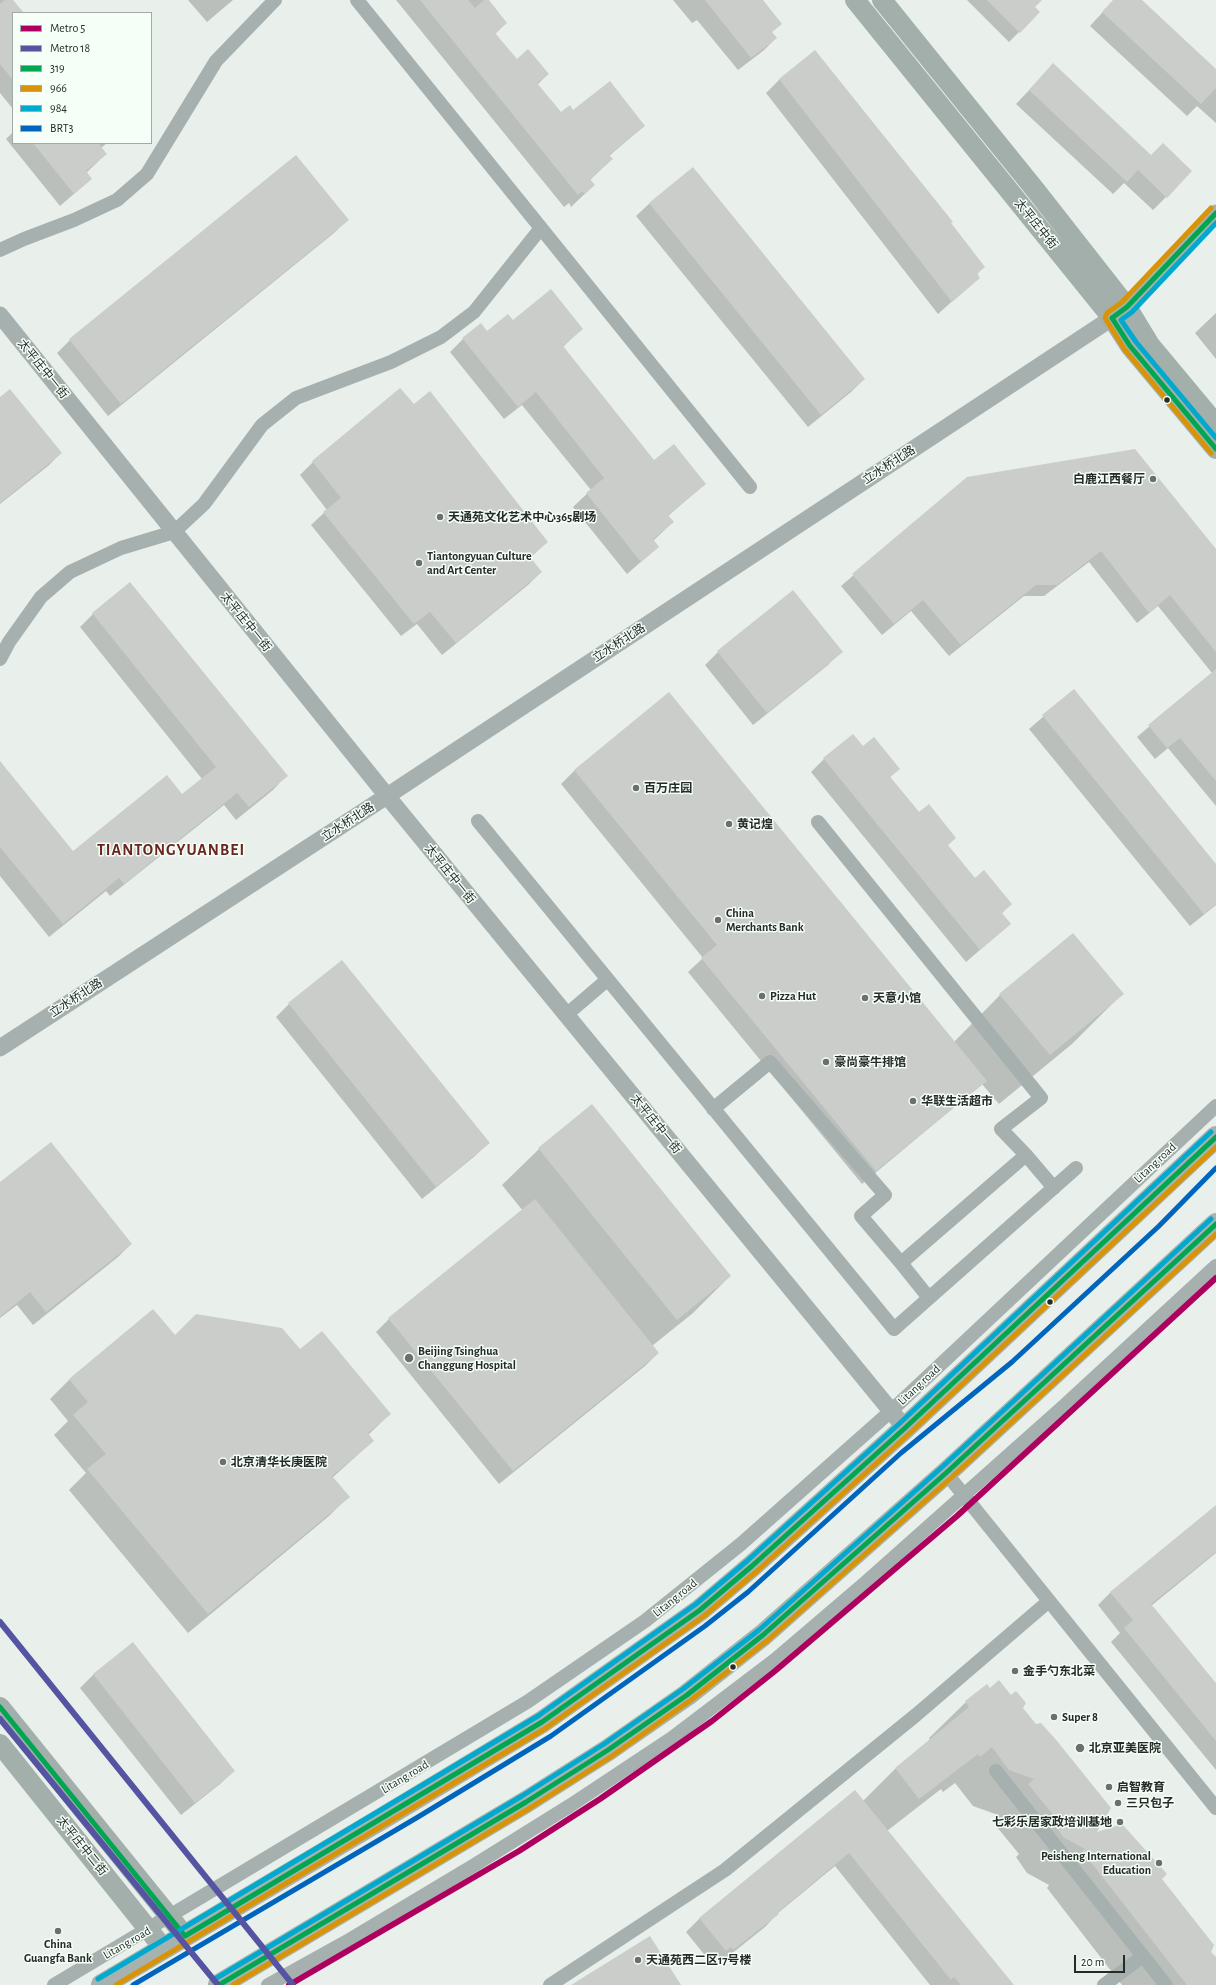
<!DOCTYPE html>
<html>
<head>
<meta charset="utf-8">
<style>
  body { margin:0 }
  #map { position:relative; width:1216px; height:1985px; overflow:hidden; background:#e9efeb; font-family:"Alegreya Sans",sans-serif }
  canvas { display:block }
  .legend { position:absolute; left:12px; top:12px; width:140px; height:132px; box-sizing:border-box; background:#f5fff8; border:1px solid #a2aaa5; margin:0; padding:5px 7px; list-style:none; font-size:12px; color:#262b28 }
  .legend li { display:flex; align-items:center; gap:8px; height:20px }
  .legend b { width:20px; border:1px solid #a2aaa5 }
  .scale { position:absolute; left:1074px; top:1955px; width:51px; height:18px; box-sizing:border-box; border:2px solid #262b28; border-top:0; padding-left:5px; font-size:12px; line-height:14px; white-space:nowrap; color:#262b28; -webkit-text-stroke:3px #f5fff8; paint-order:stroke }
</style>
</head>
<body>
<div id="map">
<canvas width="1216" height="1985"></canvas>
<ul class="legend">
<li><b style="height:5px;background:#ae005f"></b>Metro 5</li>
<li><b style="height:5px;background:#5554a2"></b>Metro 18</li>
<li><b style="height:5px;background:#00a651"></b>319</li>
<li><b style="height:5px;background:#d89406"></b>966</li>
<li><b style="height:5px;background:#00a9ce"></b>984</li>
<li><b style="height:5px;background:#0065bd"></b>BRT3</li>
</ul>
<div class="scale">20 m</div>
</div>
<script>
const c = document.querySelector('canvas').getContext('2d');
c.lineJoin = 'round';
function fillPath(path, color) { c.fillStyle = color; c.fill(path, 'evenodd'); }
const shape = rows => new Path2D(rows.map(r => 'M' + r).join(''));
function stroke(path, color, width, dash) { c.strokeStyle = color; c.lineWidth = width; c.lineCap = dash ? 'butt' : 'round'; c.setLineDash(dash || []); c.stroke(path); }
function write(font, color, halo, rows, align = 'center') {
  c.font = font + ' "Alegreya Sans","Noto Sans SC",sans-serif'; c.lineWidth = 3; c.setLineDash([]); c.textBaseline = 'middle'; c.strokeStyle = halo; c.fillStyle = color; for (const [text, x, y, turn = 0] of rows) {
    c.save(); c.translate(x, y); c.rotate((+turn || 0) * Math.PI / 180); c.textAlign = isNaN(turn) ? turn : align; if (halo) c.strokeText(text, 0, 0); c.fillText(text, 0, 0); c.restore();
  }
}
fillPath(shape([
  [0,0,12,0,22,13,13,13,13,109,0,93],
  [188,0,233,0,207,22],
  [396,0,488,0,506,23,495,34,517,61,548,74,537,85,561,114,573,111,644,126,609,156,612,159,590,180,594,185,571,207,569,203,564,207],
  [673,0,762,0,771,33,776,38,763,51,738,70,697,20,692,23],
  [967,0,1036,0,1034,7,1039,12,1009,42],
  [1114,0,1140,0,1216,71,1216,123,1197,106,1187,116,1090,26],
  [1053,65,1166,197,1153,210,1124,183,1113,194,1016,104],
  [780,79,950,224,984,267,976,275,978,278,938,314,766,93],
  [13,132,13,143,107,143,101,148,106,154,86,173,91,179,60,206,6,139],
  [650,203,864,379,851,392,808,427,636,216],
  [348,219,334,233,108,416,57,353,70,340],
  [1216,313,1216,359,1195,333],
  [513,321,581,329,563,347,654,461,705,484,668,516,673,522,653,541,658,547,627,574,573,507,591,490,522,405,504,419,450,352,463,339,487,332],
  [0,398,61,453,48,466,0,504],
  [414,405,547,542,530,558,541,572,528,585,442,655,417,624,401,636,311,525,327,510,300,475,313,462],
  [967,478,1216,550,1216,806,1168,748,1155,759,1137,737,1212,673,1158,606,1137,623,1089,562,1044,596,1024,596,949,656,911,611,882,635,841,586],
  [130,584,286,776,273,790,236,820,224,805,110,896,106,891,49,937,0,876,0,763,73,852,182,795,202,779,80,627,93,614],
  [793,592,841,651,828,665,753,725,705,665,718,652],
  [1073,691,1216,866,1216,905,1190,926,1029,729],
  [669,693,954,1042,1000,995,1122,994,1072,1044,999,1104,982,1084,862,1184,688,972,703,958,561,784,574,771],
  [863,747,899,769,890,777,974,879,1011,904,1001,914,1010,924,966,962,811,772,824,759],
  [289,1004,488,1143,475,1156,422,1199,276,1017],
  [592,1106,730,1276,693,1313,652,1346,658,1353,645,1366,499,1484,376,1332,389,1319,523,1211,502,1185,539,1149],
  [0,1184,131,1244,118,1257,33,1325,17,1305,0,1318],
  [153,1310,175,1337,300,1351,390,1414,368,1435,373,1441,332,1478,348,1497,329,1516,188,1633,69,1490,86,1473,54,1435,68,1421,50,1399,69,1380],
  [1216,1506,1216,1553,1151,1606,1216,1685,1216,1770,1111,1642,1120,1633,1098,1605,1111,1592],
  [133,1644,234,1771,220,1784,181,1815,80,1688,93,1675],
  [990,1689,1022,1708,1094,1834,1161,1879,1201,1970,1216,1965,1216,1985,1122,1985,1047,1888,1049,1885,1027,1873,1016,1857,1019,1854,992,1821,998,1815,973,1806,955,1783,943,1792,941,1789,887,1831,1013,1985,930,1985,835,1866,778,1913,765,1927,720,1963,717,1960,712,1964,686,1932,699,1919,855,1792,863,1801,895,1769,930,1740,929,1738,966,1702]
]), '#0003');
fillPath(shape([
  [5,0,13,0,24,13,13,13,13,80,0,64,0,4],
  [420,0,468,0,475,8,484,0,489,0,507,23,495,33,517,59,528,49,549,74,537,83,561,112,570,105,573,110,610,81,645,126,609,155,613,159,590,179,595,185,585,194,582,191,578,195],
  [705,0,763,0,782,24,772,32,777,38,751,58],
  [987,0,1042,0,1035,7,1040,12,1020,33],
  [1113,0,1142,0,1216,69,1216,88,1201,104,1102,12],
  [815,50,953,222,951,223,985,267,977,273,980,278,952,302,779,79],
  [1053,63,1151,155,1163,143,1192,171,1167,198,1138,170,1127,182,1029,90],
  [33,143,98,143,107,154,86,171,92,179,74,194],
  [296,155,349,220,121,404,69,339],
  [693,167,865,379,821,415,649,203],
  [551,289,583,329,563,346,654,460,674,444,706,484,668,515,674,522,653,539,659,547,641,562,586,493,604,478,536,392,518,407,462,338,481,323,487,331,508,314,513,320],
  [400,388,414,404,430,391,548,542,530,557,542,572,456,643,430,612,414,624,323,512,341,498,312,461],
  [10,389,62,453,0,503,0,397],
  [1135,449,1216,549,1216,652,1170,595,1149,613,1101,551,1057,585,1036,585,961,645,923,600,894,624,852,574,967,477],
  [130,582,288,776,249,807,237,793,124,884,119,878,63,924,0,847,0,761,73,851,167,775,182,794,216,767,92,613],
  [793,590,843,652,767,713,717,651],
  [1216,669,1216,781,1180,738,1167,748,1148,725],
  [1074,689,1216,864,1216,904,1204,914,1042,715],
  [669,692,987,1081,876,1171,701,958,717,945,574,770],
  [853,734,863,746,874,737,900,769,890,777,919,812,929,804,956,838,948,845,975,878,984,870,1012,904,1002,913,1011,924,980,950,823,758],
  [1073,933,1124,994,1050,1055,999,994],
  [342,960,490,1143,436,1187,288,1003],
  [592,1104,731,1276,677,1320,538,1148],
  [51,1142,132,1244,46,1312,30,1292,0,1317,0,1182],
  [535,1199,659,1353,513,1471,388,1318],
  [153,1309,175,1335,196,1314,282,1328,300,1349,322,1331,391,1414,368,1433,374,1441,332,1476,350,1497,208,1614,87,1469,106,1454,73,1415,88,1402,69,1379],
  [1216,1505,1216,1552,1151,1604,1216,1683,1216,1741,1124,1628,1133,1620,1110,1592],
  [133,1642,235,1771,195,1803,93,1674],
  [999,1680,1011,1695,1016,1691,1026,1703,1023,1708,1036,1724,1041,1723,1057,1741,1111,1808,1097,1832,1122,1824,1167,1874,1162,1879,1214,1945,1211,1952,1216,1957,1216,1985,1187,1985,1082,1851,1085,1849,1063,1837,1052,1820,1055,1817,1028,1784,1034,1779,1009,1770,992,1747,980,1757,978,1754,919,1799,895,1768,969,1707,965,1701,987,1684,990,1688],
  [855,1790,1014,1985,961,1985,954,1977,951,1980,849,1853,778,1912,779,1914,733,1950,731,1947,726,1951,699,1918],
  [650,1936,681,1985,571,1985]
]), '#cacdca');
stroke(shape([
  [357,0,750,487],
  [0,250,24,239,74,220,117,200,147,174,216,61,275,0],
  [0,659,9,642,41,597,70,572,121,548,174,532,204,504,262,425,296,398,391,362,441,337,474,312,541,228],
  [478,821,894,1329,1076,1168],
  [818,822,1041,1098,1001,1129,1026,1155],
  [566,1015,607,980],
  [713,1109,770,1062,885,1195,861,1216,901,1263,1026,1155,1054,1188],
  [901,1263,929,1298],
  [946,1473,1216,1808],
  [996,1771,1166,1985],
  [54,1985,527,1702,645,1621,741,1544,891,1411,1216,1106],
  [268,1985,351,1939,473,1866,571,1805,672,1738,776,1659,865,1583,1064,1406,1216,1266],
  [550,1985,725,1870,916,1715,1049,1601],
  [1104,1985,1143,1956]
]), '#a6b0ae', 14);
stroke(shape([
  [0,315,387,796,905,1428],
  [0,1048,387,796,1112,318,1127,307,1216,213]
]), '#a6b0ae', 17);
stroke(shape([
  [855,0,1112,318,1130,346,1216,449],
  [882,0,1037,192,1127,307,1150,345,1216,424],
  [0,1707,185,1936],
  [0,1744,164,1949]
]), '#a3afab', 20);
stroke(shape([
  [102,1985,383,1818,542,1722,700,1610,752,1566,905,1428,1216,1137],
  [219,1985,526,1802,608,1750,687,1695,763,1635,946,1473,1216,1224]
]), '#a6b2af', 22);
stroke(shape([
  [1216,213,1127,307,1112,318,1130,346,1216,449],
  [0,1707,185,1936,542,1722,700,1610,752,1566,905,1428,1216,1137],
  [219,1985,526,1802,608,1750,687,1695,763,1635,946,1473,1216,1224]
]), '#00a651', 5);
stroke(shape([
  [1211,453,1125,350,1105,318,1107,313,1122,302,1211,208],
  [116,1985,546,1728,704,1616,757,1571,910,1433,1216,1147],
  [233,1985,530,1808,612,1756,691,1700,768,1640,951,1478,1216,1234]
]), '#d89406', 5);
stroke(shape([
  [1216,223,1132,312,1121,320,1136,342,1216,438],
  [98,1979,538,1716,696,1604,747,1561,900,1423,1211,1132],
  [215,1979,522,1796,604,1744,683,1689,759,1630,941,1468,1211,1219]
]), '#00a9ce', 5);
stroke(shape([
  [133,1985,418,1817,551,1736,705,1626,748,1592,901,1453,1012,1362,1159,1226,1216,1168]
]), '#0065bd', 5);
stroke(shape([
  [289,1985,519,1851,600,1799,712,1721,775,1671,957,1516,1216,1278]
]), '#ae005f', 6);
stroke(shape([
  [0,1622,293,1985],
  [0,1719,218,1985]
]), '#5554a2', 6);
for (const [x, y, r, color] of [
  [1167,400,3.5,"#262b28"],
  [1153,479,4,"#6a706c"],
  [440,517,4,"#6a706c"],
  [419,563,4,"#6a706c"],
  [636,788,4,"#6a706c"],
  [729,824,4,"#6a706c"],
  [718,920,4,"#6a706c"],
  [762,996,4,"#6a706c"],
  [865,998,4,"#6a706c"],
  [826,1062,4,"#6a706c"],
  [913,1101,4,"#6a706c"],
  [1050,1302,3.5,"#262b28"],
  [409,1358,5,"#6a706c"],
  [223,1462,4,"#6a706c"],
  [733,1667,3.5,"#262b28"],
  [1015,1671,4,"#6a706c"],
  [1054,1717,4,"#6a706c"],
  [1080,1748,5,"#6a706c"],
  [1109,1787,4,"#6a706c"],
  [1118,1803,4,"#6a706c"],
  [1120,1822,4,"#6a706c"],
  [1159,1863,4,"#6a706c"],
  [58,1931,4,"#6a706c"],
  [638,1960,4,"#6a706c"]
]) { const dot = new Path2D(); dot.arc(x, y, r, 0, 2 * Math.PI); c.fillStyle = color; c.fill(dot); stroke(dot, '#f5fff8', 1.5); }
write('12px', '#262b28', '#f5fff8', [
  ["太平庄中街",1036,224,51],
  ["太平庄中一街",43,369,51],
  ["立水桥北路",889,465,-33],
  ["太平庄中一街",246,622,51],
  ["立水桥北路",619,643,-33],
  ["立水桥北路",348,822,-33],
  ["太平庄中一街",450,874,51],
  ["立水桥北路",76,998,-33],
  ["太平庄中一街",656,1124,51],
  ["Litang road",1155,1163,-43],
  ["Litang road",919,1385,-43],
  ["Litang road",675,1598,-39],
  ["Litang road",405,1777,-31],
  ["太平庄中二街",82,1846,51],
  ["Litang road",127,1943,-30]
]);
write('bold 12px', '#262b28', '#f5fff8', [
  ["白鹿江西餐厅",1145,479,"right"],
  ["天通苑文化艺术中心365剧场",448,517],
  ["Tiantongyuan Culture",427,556],
  ["and Art Center",427,570],
  ["百万庄园",644,788],
  ["黄记煌",737,824],
  ["China",726,913],
  ["Merchants Bank",726,927],
  ["Pizza Hut",770,996],
  ["天意小馆",873,998],
  ["豪尚豪牛排馆",834,1062],
  ["华联生活超市",921,1101],
  ["Beijing Tsinghua",418,1351],
  ["Changgung Hospital",418,1365],
  ["北京清华长庚医院",231,1462],
  ["金手勺东北菜",1023,1671],
  ["Super 8",1062,1717],
  ["北京亚美医院",1089,1748],
  ["启智教育",1117,1787],
  ["三只包子",1126,1803],
  ["七彩乐居家政培训基地",1112,1822,"right"],
  ["Peisheng International",1151,1856,"right"],
  ["Education",1151,1870,"right"],
  ["China",58,1944,"center"],
  ["Guangfa Bank",58,1958,"center"],
  ["天通苑西二区17号楼",646,1960]
], 'left');
c.letterSpacing = '1px';
write('bold 16px', '#6a251f', '#f5fff8', [
  ["TIANTONGYUANBEI",171,850]
]);
c.letterSpacing = '0px';
</script>
</body>
</html>
